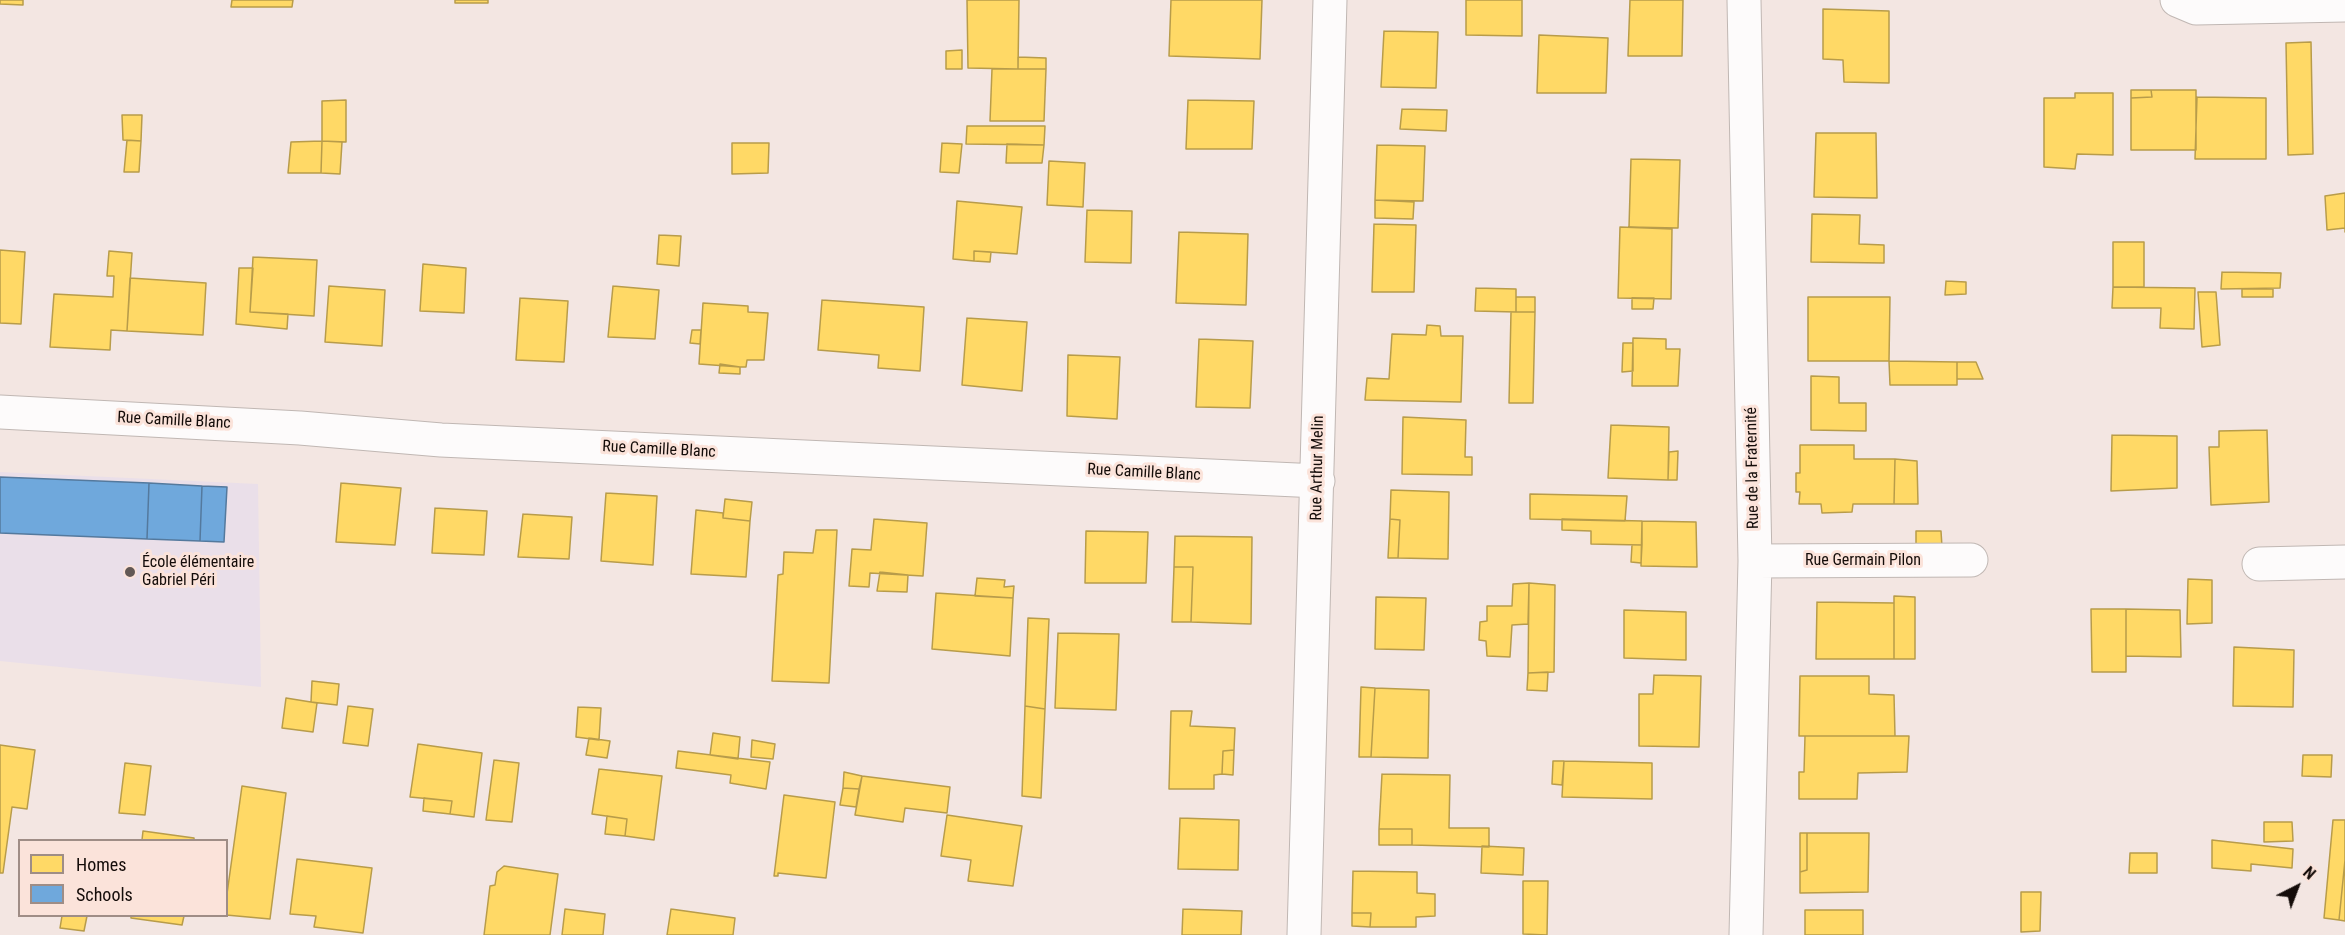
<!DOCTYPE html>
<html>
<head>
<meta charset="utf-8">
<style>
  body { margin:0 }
  #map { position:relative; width:2345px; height:935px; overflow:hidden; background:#f3e6e2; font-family:"Roboto Condensed",sans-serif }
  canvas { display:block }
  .legend { position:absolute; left:18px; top:839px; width:210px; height:78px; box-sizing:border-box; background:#fbe3da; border:2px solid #9f8d86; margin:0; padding:8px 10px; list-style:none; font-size:18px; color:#140c09 }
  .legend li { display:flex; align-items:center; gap:12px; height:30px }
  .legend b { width:30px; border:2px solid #9f8d86 }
  .north { position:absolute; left:2267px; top:857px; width:60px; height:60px; -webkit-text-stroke:4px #fbe3da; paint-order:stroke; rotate:42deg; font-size:16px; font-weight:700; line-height:24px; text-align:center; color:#140c09 }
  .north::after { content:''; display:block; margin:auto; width:21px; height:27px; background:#140c09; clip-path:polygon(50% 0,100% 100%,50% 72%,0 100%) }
</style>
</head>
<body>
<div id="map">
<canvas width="2345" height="935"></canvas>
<ul class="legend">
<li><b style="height:16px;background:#ffd966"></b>Homes</li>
<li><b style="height:16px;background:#6fa8dc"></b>Schools</li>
</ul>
<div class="north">N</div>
</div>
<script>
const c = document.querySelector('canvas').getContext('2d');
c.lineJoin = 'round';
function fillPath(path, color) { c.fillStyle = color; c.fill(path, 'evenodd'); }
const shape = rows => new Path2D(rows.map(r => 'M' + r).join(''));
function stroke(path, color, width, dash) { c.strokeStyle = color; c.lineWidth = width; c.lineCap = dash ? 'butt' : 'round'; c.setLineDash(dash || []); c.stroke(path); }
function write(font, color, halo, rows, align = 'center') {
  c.font = font + ' "Roboto Condensed",sans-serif'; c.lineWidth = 6; c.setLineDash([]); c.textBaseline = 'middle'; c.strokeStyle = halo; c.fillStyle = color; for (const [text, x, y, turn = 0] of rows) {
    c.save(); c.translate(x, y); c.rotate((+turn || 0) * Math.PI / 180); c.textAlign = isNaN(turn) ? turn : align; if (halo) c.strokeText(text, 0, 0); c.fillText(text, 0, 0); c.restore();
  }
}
fillPath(shape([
  [0,472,258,484,261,687,0,661]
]), '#eadfe9');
const homes = shape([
  [0,0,23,0,23,5,0,4,0,0],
  [232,0,293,0,292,7,231,7,232,0],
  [455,0,488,0,488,3,455,3,455,0],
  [967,0,1019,0,1018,69,968,68,967,0],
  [1171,0,1262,0,1260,59,1169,56,1171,0],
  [1466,0,1522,0,1522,36,1466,35,1466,0],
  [1630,0,1683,0,1682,56,1628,56,1630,0],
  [1823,9,1889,11,1889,83,1844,82,1843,60,1823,59,1823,9],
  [1384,31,1438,32,1436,88,1381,87,1384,31],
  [1539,35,1608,38,1606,93,1537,93,1539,35],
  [2311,42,2313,154,2288,155,2286,43,2311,42],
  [962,50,962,69,946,69,946,51,962,50],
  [1018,57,1046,58,1046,69,1018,69,1018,57],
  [992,69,1046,69,1044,121,990,121,992,69],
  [2131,90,2151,90,2152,97,2131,98,2131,90],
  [2151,90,2196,90,2196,150,2131,150,2131,98,2152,97,2151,90],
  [2075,93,2113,93,2113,155,2077,154,2075,169,2044,167,2044,98,2075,98,2075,93],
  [2197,97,2266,98,2266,159,2195,159,2197,97],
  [346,100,346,142,322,141,322,101,346,100],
  [1188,100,1254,101,1252,149,1186,149,1188,100],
  [1402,109,1447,110,1446,131,1400,129,1402,109],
  [122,115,142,115,141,141,123,140,122,115],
  [967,126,1045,126,1044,145,966,144,967,126],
  [1816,133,1876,133,1877,198,1814,197,1816,133],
  [127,140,141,141,139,172,124,172,127,140],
  [322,141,321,173,288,173,291,142,322,141],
  [322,141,342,142,340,174,321,173,322,141],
  [732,143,769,143,768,173,732,174,732,143],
  [942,143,962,144,959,173,940,172,942,143],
  [1007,144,1044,145,1042,163,1006,163,1007,144],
  [1377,145,1425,146,1423,201,1375,200,1377,145],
  [1631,159,1680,160,1678,228,1629,227,1631,159],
  [1049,161,1085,163,1083,207,1047,205,1049,161],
  [2345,193,2345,232,2345,228,2327,230,2325,196,2345,193],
  [1375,200,1414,202,1413,219,1375,218,1375,200],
  [957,201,1022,207,1017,254,974,251,974,261,953,259,957,201],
  [1087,210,1132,211,1131,263,1085,262,1087,210],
  [1812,214,1860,215,1859,244,1884,245,1884,263,1811,262,1812,214],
  [1374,224,1416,225,1414,292,1372,292,1374,224],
  [1620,227,1672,229,1671,299,1618,298,1620,227],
  [1179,232,1248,234,1246,305,1176,303,1179,232],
  [659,235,681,236,679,266,657,264,659,235],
  [2113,242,2144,242,2144,287,2113,287,2113,242],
  [0,250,25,252,21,324,0,323,0,250],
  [109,251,132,253,127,331,111,330,110,350,50,347,54,294,113,297,114,276,107,276,109,251],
  [974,251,991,252,990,262,974,261,974,251],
  [253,257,317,260,314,316,250,312,253,257],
  [423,264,466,268,464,313,420,311,423,264],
  [239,268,253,268,250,312,288,314,287,329,236,324,239,268],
  [2222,272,2281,273,2280,288,2221,289,2222,272],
  [130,278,206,283,203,335,127,331,130,278],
  [1946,281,1966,282,1966,294,1945,295,1946,281],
  [329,286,385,290,382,346,325,342,329,286],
  [613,286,659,290,655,339,608,337,613,286],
  [2113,287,2195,288,2194,329,2160,328,2161,308,2112,308,2113,287],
  [1476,288,1516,289,1516,312,1475,311,1476,288],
  [2242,289,2273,289,2273,297,2242,297,2242,289],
  [2198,292,2216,292,2220,345,2202,347,2198,292],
  [1516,297,1535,297,1535,312,1516,312,1516,297],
  [1808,297,1890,297,1889,361,1808,361,1808,297],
  [520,298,568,301,564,362,516,360,520,298],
  [1632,298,1654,298,1653,309,1632,309,1632,298],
  [822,300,924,307,920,371,878,368,879,355,818,350,822,300],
  [703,303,748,306,748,312,768,313,764,360,747,360,746,367,740,367,699,364,703,303],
  [1511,312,1535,312,1533,403,1509,403,1511,312],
  [967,318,1027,322,1022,391,962,385,967,318],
  [1427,325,1440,326,1441,336,1463,336,1461,402,1365,400,1367,378,1389,379,1392,334,1426,335,1427,325],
  [692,330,701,330,700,344,690,343,692,330],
  [1633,338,1666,339,1666,349,1680,349,1678,386,1632,386,1633,338],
  [1199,339,1253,341,1250,408,1196,407,1199,339],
  [1623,343,1633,343,1633,371,1622,372,1623,343],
  [1068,355,1120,357,1117,419,1067,416,1068,355],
  [1889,361,1957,362,1957,385,1890,385,1889,361],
  [1957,362,1976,362,1983,379,1957,379,1957,362],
  [720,364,740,367,740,374,719,373,720,364],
  [1811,376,1839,377,1839,403,1866,403,1866,431,1811,430,1811,376],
  [1403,417,1466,420,1465,457,1472,457,1472,475,1402,474,1403,417],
  [1611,425,1669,427,1668,480,1608,478,1611,425],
  [2267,430,2269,502,2211,505,2209,447,2219,447,2219,431,2267,430],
  [2112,435,2177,436,2177,488,2111,491,2112,435],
  [1800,445,1854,445,1854,459,1895,459,1894,504,1853,504,1852,512,1822,513,1821,504,1799,504,1800,492,1796,492,1796,473,1800,473,1800,445],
  [1678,451,1677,480,1668,480,1669,452,1678,451],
  [1895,459,1917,461,1918,504,1894,504,1895,459],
  [341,483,401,488,395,545,336,542,341,483],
  [1391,490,1449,492,1448,559,1398,558,1400,520,1390,519,1391,490],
  [606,493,657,496,653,565,601,561,606,493],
  [1530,494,1627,496,1625,521,1530,519,1530,494],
  [725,499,752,502,750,521,723,518,725,499],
  [435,508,487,511,484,555,432,553,435,508],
  [696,510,723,513,723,518,750,521,746,577,691,574,696,510],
  [523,514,572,517,569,559,518,557,523,514],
  [874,519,927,523,923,576,870,573,869,587,849,586,852,549,871,550,874,519],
  [1390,519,1400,520,1398,558,1388,558,1390,519],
  [1562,519,1642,521,1642,545,1591,544,1591,531,1562,530,1562,519],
  [1642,521,1696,522,1697,567,1641,566,1642,521],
  [816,530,837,530,829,683,772,681,778,575,783,574,784,552,813,553,816,530],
  [1086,531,1148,532,1146,583,1085,583,1086,531],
  [1916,531,1941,531,1942,547,1916,547,1916,531],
  [1175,536,1252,537,1251,624,1191,622,1193,567,1174,567,1175,536],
  [1632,545,1642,545,1641,563,1631,562,1632,545],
  [1174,567,1193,567,1191,622,1172,622,1174,567],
  [880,572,908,575,907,592,877,591,880,572],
  [977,578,1005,580,1004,587,1014,586,1013,598,975,596,977,578],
  [2188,579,2212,580,2212,623,2187,624,2188,579],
  [1529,583,1528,624,1512,625,1510,657,1487,656,1486,641,1479,640,1480,622,1487,621,1487,606,1512,606,1513,584,1529,583],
  [1529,583,1555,585,1554,672,1528,673,1529,583],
  [936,593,1013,598,1010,656,932,649,936,593],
  [1894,596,1915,597,1915,659,1894,659,1894,596],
  [1376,597,1426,598,1424,650,1375,649,1376,597],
  [1817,602,1894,603,1894,659,1816,659,1817,602],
  [2091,609,2126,609,2126,672,2092,672,2091,609],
  [2126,609,2180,610,2181,657,2126,656,2126,609],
  [1624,610,1686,612,1686,660,1624,658,1624,610],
  [1028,618,1049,619,1045,709,1025,706,1028,618],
  [1058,633,1119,634,1116,710,1055,708,1058,633],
  [2234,647,2294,650,2293,707,2233,706,2234,647],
  [1548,672,1547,691,1527,690,1528,673,1548,672],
  [1654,675,1701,676,1699,747,1639,746,1639,694,1653,694,1654,675],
  [1800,676,1869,676,1869,694,1894,695,1895,736,1799,736,1800,676],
  [312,681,339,684,337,705,311,702,312,681],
  [1361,687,1375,688,1371,757,1359,757,1361,687],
  [1375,688,1429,690,1428,758,1371,757,1375,688],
  [286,698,317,703,313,732,282,728,286,698],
  [348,706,373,709,368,746,343,743,348,706],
  [1025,706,1045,709,1041,798,1022,796,1025,706],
  [578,707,601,708,599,740,576,737,578,707],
  [1171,711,1192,711,1190,726,1235,728,1234,750,1223,751,1222,774,1214,775,1214,789,1169,789,1171,711],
  [713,733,740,737,738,759,710,755,713,733],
  [1805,736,1909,736,1907,772,1858,773,1857,799,1799,799,1799,772,1804,772,1805,736],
  [589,738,610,741,607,758,586,755,589,738],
  [752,740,775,744,773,759,751,757,752,740],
  [418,744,482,753,474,817,450,814,452,801,410,797,418,744],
  [0,745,35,750,27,809,12,807,3,873,0,873,0,745],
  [1234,750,1233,775,1222,774,1223,751,1234,750],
  [678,751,770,762,766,789,730,783,731,775,676,768,678,751],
  [2303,755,2332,755,2331,777,2302,776,2303,755],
  [494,760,519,763,512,822,486,820,494,760],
  [1553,761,1564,761,1562,785,1552,784,1553,761],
  [1564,761,1652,763,1652,799,1562,797,1564,761],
  [125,763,151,766,145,815,119,813,125,763],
  [599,769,662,776,654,840,625,836,627,819,592,814,599,769],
  [844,772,862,776,859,789,843,788,844,772],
  [1382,774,1450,775,1449,828,1489,828,1489,847,1412,845,1412,829,1379,829,1382,774],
  [862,776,950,787,947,813,905,808,903,822,855,815,862,776],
  [242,786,286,793,270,919,226,915,226,901,242,786],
  [843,788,859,789,856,807,840,805,843,788],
  [784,795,835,802,826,878,778,873,778,876,774,876,784,795],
  [424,798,452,801,450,814,423,811,424,798],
  [947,815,1022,826,1013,886,968,881,971,860,941,856,947,815],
  [607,816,627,819,625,836,605,834,607,816],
  [1180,818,1239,820,1238,870,1178,869,1180,818],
  [2333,820,2345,820,2345,860,2339,920,2324,918,2333,820],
  [2264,822,2292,822,2293,841,2264,842,2264,822],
  [1379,829,1412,829,1412,845,1379,845,1379,829],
  [143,831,194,838,194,840,142,840,143,831],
  [1800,833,1807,833,1807,870,1800,872,1800,833],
  [1807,833,1869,833,1868,892,1800,893,1800,872,1807,870,1807,833],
  [2212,840,2293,849,2292,868,2251,864,2251,871,2212,868,2212,840],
  [1482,846,1524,848,1523,875,1481,873,1482,846],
  [2130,853,2157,853,2157,873,2129,873,2130,853],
  [297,859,372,868,363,933,314,927,316,916,290,914,297,859],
  [2345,860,2345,921,2339,920,2345,860],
  [504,866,558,874,550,935,484,935,490,886,495,885,497,872,504,866],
  [1353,871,1417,872,1417,893,1435,894,1435,916,1416,917,1416,927,1370,927,1371,913,1352,913,1353,871],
  [1523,881,1548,881,1547,935,1523,934,1523,881],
  [2021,892,2041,892,2040,931,2021,932,2021,892],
  [565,909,605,914,603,935,562,935,565,909],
  [671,909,735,918,733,935,667,935,671,909],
  [1183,909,1242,911,1241,935,1182,935,1183,909],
  [1805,910,1863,910,1863,935,1805,935,1805,910],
  [1352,913,1371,913,1370,927,1352,926,1352,913],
  [62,916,87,916,84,931,60,928,62,916],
  [131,916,184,916,182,925,131,918,131,916]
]);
fillPath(homes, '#ffd966');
stroke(homes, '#b89c4a', 1.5);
const schools = shape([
  [0,477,149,483,147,539,0,533,0,477],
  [149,483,202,486,200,541,147,539,149,483],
  [202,486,227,487,224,542,200,541,202,486]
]);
fillPath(schools, '#6fa8dc');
stroke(schools, '#54799d', 1.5);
const minor = shape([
  [1744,0,1755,561,1746,935],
  [2177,0,2196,8,2345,5],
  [0,412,300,428,441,440,1318,481],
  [1755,561,1971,560],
  [2259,564,2345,562],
  [1304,935,1330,0]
]);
stroke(minor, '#c0b7b3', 35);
stroke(minor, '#fdfbfb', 33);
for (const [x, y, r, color] of [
  [130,572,6,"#625855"]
]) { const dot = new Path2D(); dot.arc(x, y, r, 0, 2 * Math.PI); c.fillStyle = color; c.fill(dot); stroke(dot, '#fbe3da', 2); }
write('16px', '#140c09', '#fbe3da', [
  ["Rue Camille Blanc",174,421,3],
  ["Rue Camille Blanc",659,450,3],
  ["Rue Arthur Melin",1318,468,-89],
  ["Rue de la Fraternité",1753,468,-91],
  ["Rue Camille Blanc",1144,473,3],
  ["Rue Germain Pilon",1863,561]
]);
write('16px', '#140c09', '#fbe3da', [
  ["École élémentaire",142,563],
  ["Gabriel Péri",142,581]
], 'left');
</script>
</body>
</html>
